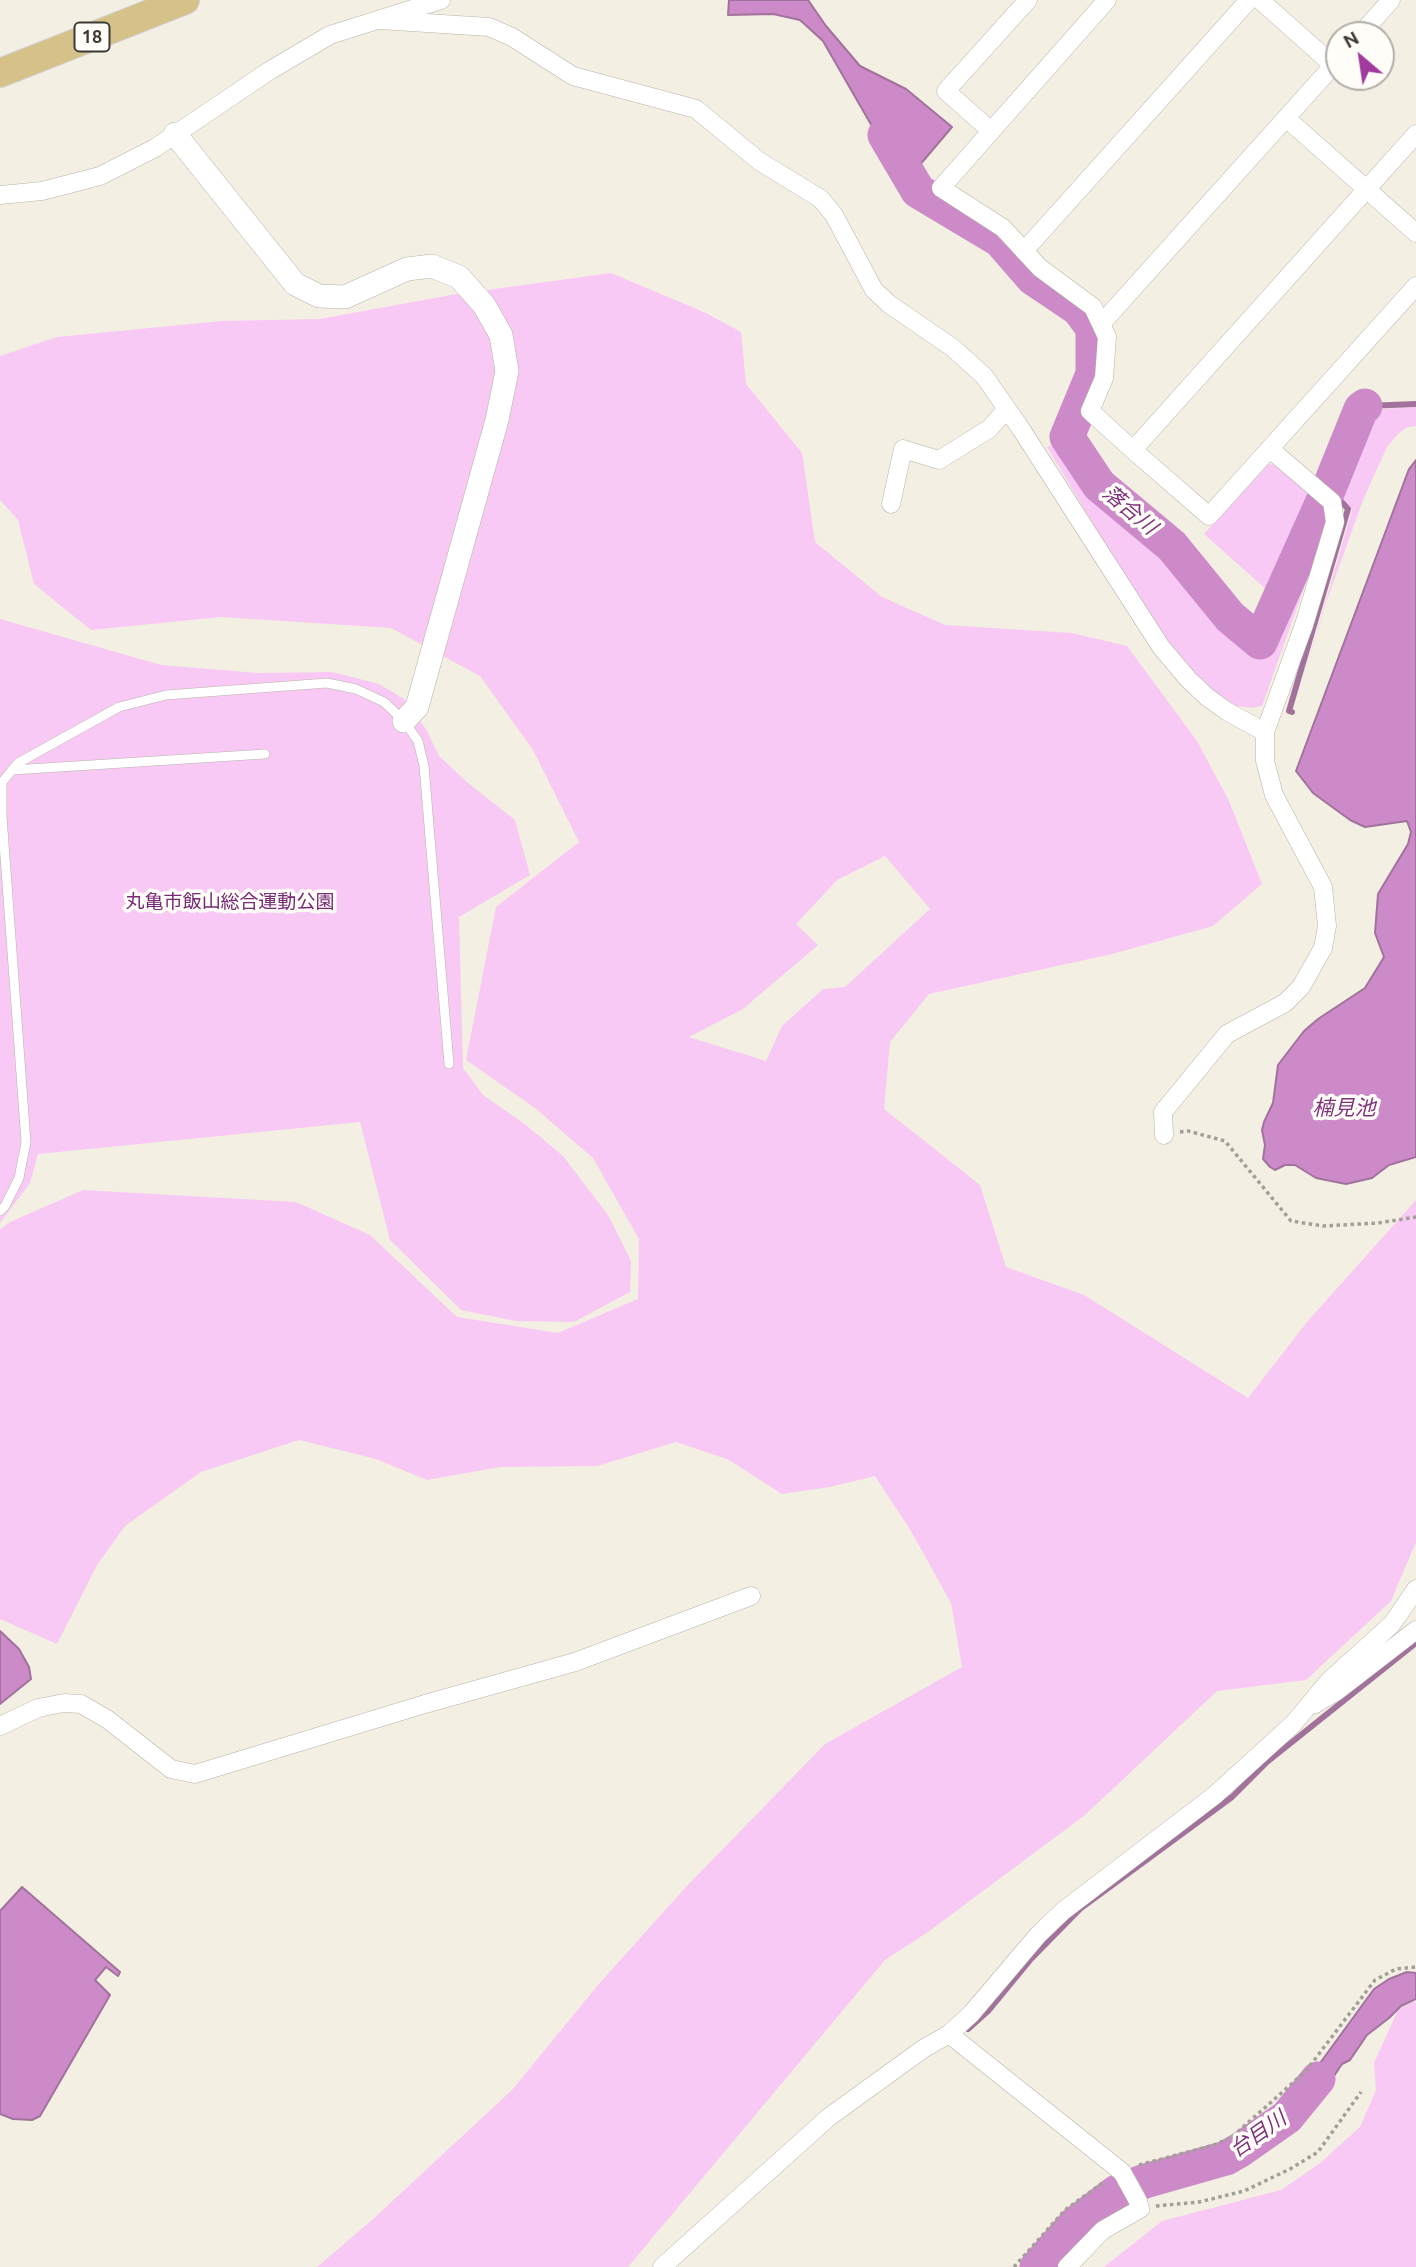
<!DOCTYPE html>
<html>
<head>
<meta charset="utf-8">
<style>
  body { margin:0 }
  #map { position:relative; width:1416px; height:2267px; overflow:hidden; background:#f4efe3; font-family:Ubuntu,sans-serif }
  canvas { display:block }
  .north { position:absolute; left:1325px; top:21px; width:70px; height:70px; box-sizing:border-box; background:#fffdf8; border:2px solid #b1afaa; border-radius:50%; rotate:331deg; font-size:19px; font-weight:700; line-height:28px; text-align:center; color:#3d3b36 }
  .north::after { content:''; display:block; margin:auto; width:24px; height:32px; background:#a13a9e; clip-path:polygon(50% 0,100% 100%,50% 72%,0 100%) }
</style>
</head>
<body>
<div id="map">
<canvas width="1416" height="2267"></canvas>
<div class="north">N</div>
</div>
<script>
const c = document.querySelector('canvas').getContext('2d');
c.lineJoin = 'round';
function fillPath(path, color) { c.fillStyle = color; c.fill(path, 'evenodd'); }
const shape = rows => new Path2D(rows.map(r => 'M' + r).join(''));
function stroke(path, color, width, dash) { c.strokeStyle = color; c.lineWidth = width; c.lineCap = dash ? 'butt' : 'round'; c.setLineDash(dash || []); c.stroke(path); }
function write(font, color, halo, rows, align = 'center') {
  c.font = font + ' Ubuntu,"Noto Sans JP",sans-serif'; c.lineWidth = 7; c.setLineDash([]); c.textBaseline = 'middle'; c.strokeStyle = halo; c.fillStyle = color; for (const [text, x, y, turn = 0] of rows) {
    c.save(); c.translate(x, y); c.rotate((+turn || 0) * Math.PI / 180); c.textAlign = isNaN(turn) ? turn : align; if (halo) c.strokeText(text, 0, 0); c.fillText(text, 0, 0); c.restore();
  }
}
fillPath(shape([
  [611,273,706,313,741,332,746,384,802,453,815,542,882,597,945,625,1072,633,1127,646,1197,741,1229,801,1262,884,1213,926,1112,954,929,994,890,1042,884,1109,980,1185,1006,1267,1084,1295,1248,1398,1307,1322,1416,1200,1416,1542,1391,1601,1306,1680,1217,1691,1085,1815,928,1932,885,1960,628,2267,317,2267,372,2220,512,2090,598,1985,684,1889,825,1744,962,1667,951,1603,911,1531,875,1476,830,1487,782,1494,729,1460,676,1442,597,1466,500,1467,427,1480,376,1459,299,1440,201,1472,125,1526,97,1565,57,1644,0,1619,0,1229,10,1222,83,1190,296,1202,370,1235,457,1317,558,1333,638,1299,639,1239,593,1158,535,1108,466,1060,496,907,579,842,533,750,480,676,391,628,221,617,91,630,34,584,18,520,0,500,0,356,57,337,222,321,320,319,451,295],
  [885,856,930,909,845,987,823,989,782,1026,766,1061,689,1037,743,1009,818,945,796,924,837,880],
  [1416,407,1416,426,1408,427,1399,433,1387,447,1363,500,1326,603,1302,684,1352,510,1334,488,1364,412,1367,410],
  [1064,439,1094,487,1172,553,1230,622,1262,649,1322,517,1320,543,1262,706,1252,708,1229,705,1206,689,1165,644,1047,447],
  [1267,464,1278,465,1318,500,1277,599,1204,534],
  [0,619,161,665,258,673,332,672,379,684,404,699,426,729,439,756,468,783,515,820,530,875,459,917,463,1068,483,1095,526,1125,563,1156,608,1215,631,1261,630,1292,574,1322,516,1321,461,1310,390,1240,360,1122,38,1154,30,1183,0,1223],
  [1414,2001,1416,2003,1416,2267,1104,2267,1162,2221,1281,2190,1319,2164,1360,2127,1376,2090,1374,2063,1398,2010]
]), '#f8c9f4');
const water = shape([
  [729,0,808,0,826,26,860,66,906,89,952,127,907,180,896,168,823,41,800,20,773,14,728,15,729,0],
  [1416,460,1416,1157,1389,1165,1372,1178,1346,1184,1316,1178,1295,1165,1285,1165,1275,1170,1270,1167,1263,1159,1265,1145,1262,1130,1264,1122,1273,1103,1278,1065,1304,1031,1318,1019,1365,988,1384,957,1375,933,1378,894,1408,844,1411,832,1407,821,1365,827,1350,820,1313,793,1296,771,1409,469,1416,460],
  [0,1631,19,1649,29,1667,31,1679,0,1704,0,1631],
  [22,1887,120,1972,118,1976,106,1967,95,1980,110,1995,40,2116,32,2120,13,2119,0,2114,0,1911,22,1887],
  [1407,1972,1416,1973,1416,1999,1401,2006,1389,2018,1367,2035,1350,2060,1342,2064,1320,2097,1295,2122,1283,2109,1315,2070,1374,1989,1389,1979,1407,1972]
]);
fillPath(water, '#cc8bc8');
stroke(water, '#a1739c', 2);
stroke(shape([
  [1365,406,1416,404],
  [1292,712,1289,711,1348,509,1329,488],
  [968,2029,988,2011,1030,1960,1081,1908,1232,1797,1267,1762,1416,1643]
]), '#a1739c', 6);
stroke(shape([
  [885,135,918,191,1000,240,1033,278,1079,309,1093,328,1093,374,1067,437,1099,485,1172,546,1230,617,1260,642,1329,488,1361,409,1365,406],
  [1037,2267,1075,2224,1117,2192,1145,2181,1226,2158,1240,2150,1287,2117,1318,2079]
]), '#cc8bc8', 35);
const service = shape([
  [12,770,265,754],
  [0,1211,5,1206,19,1178,26,1142,2,816,2,782,18,763,119,707,166,695,327,683,356,689,384,702,404,721,418,741,424,766,449,1064]
]);
const minor = shape([
  [1107,0,941,188,1003,228,1040,268,1093,307,1107,337,1104,378,1090,411,1133,450,1209,516,1416,286],
  [1260,0,1333,65],
  [380,20,489,27,512,37,573,76,696,109,759,161,821,199,834,215,874,290,889,304,953,348,984,376,1021,429,1161,647,1188,679,1207,697,1228,712,1265,732,1304,625,1335,522,1332,502,1270,449],
  [1360,35,1391,0],
  [1286,118,1416,233],
  [991,131,946,91,1028,0],
  [0,195,42,191,100,176,155,148,269,71,330,35,441,0],
  [1024,251,1249,0],
  [1101,324,1339,59],
  [1133,450,1416,134],
  [891,504,903,449,939,460,989,429,1007,409],
  [1164,1135,1163,1112,1227,1034,1285,1003,1301,987,1323,948,1327,926,1323,887,1274,795,1265,761,1265,732],
  [1315,1704,1337,1691,1416,1630],
  [0,1726,38,1708,64,1703,81,1704,107,1719,171,1769,195,1774,425,1704,575,1662,751,1596],
  [949,2034,1122,2172,1138,2201,1140,2209,1103,2230,1067,2267],
  [662,2267,829,2117,923,2049,949,2034,971,2014,1038,1935,1063,1911,1215,1795,1293,1724,1329,1681,1392,1624,1416,1589]
]);
const tertiary = shape([
  [175,134,295,284,319,296,345,297,407,269,432,266,459,277,484,305,501,335,507,371,497,420,417,707,404,721]
]);
const primary = shape([
  [0,73,185,0]
]);
stroke(service, '#b8b3a8', 10);
stroke(minor, '#b8b3a8', 19);
stroke(tertiary, '#b8b3a8', 24);
stroke(primary, '#d0d0cf', 30);
stroke(shape([
  [1180,1132,1188,1131,1225,1141,1291,1221,1323,1226,1378,1223,1416,1217],
  [1139,2165,1214,2145,1232,2137,1306,2071,1375,1980,1396,1969,1416,1967],
  [1156,2206,1199,2202,1244,2191,1290,2169,1318,2152,1361,2092],
  [1014,2267,1065,2210,1104,2182]
]), '#a29f96', 3.5, [3.5, 3.5]);
stroke(service, '#fff', 9);
stroke(minor, '#fff', 18);
stroke(tertiary, '#fff', 23);
stroke(primary, '#d6c188', 28);
for (const [x, y, w] of [
  [92,37,35]
]) { const box = new Path2D(); box.roundRect(x - w / 2, y - 14.5, w, 29, 5); c.fillStyle = '#fffdf8'; c.fill(box); stroke(box, '#3d3b36', 2); }
write('bold 18px', '#3d3b36', null, [
  ["18",92,37]
]);
write('19px', '#772a75', '#fffdf8', [
  ["丸亀市飯山総合運動公園",230,902]
]);
write('italic 21px', '#7e317c', '#fffdf8', [
  ["落合川",1130,510,40],
  ["楠見池",1344,1108],
  ["台目川",1258,2134,-35]
]);
</script>
</body>
</html>
